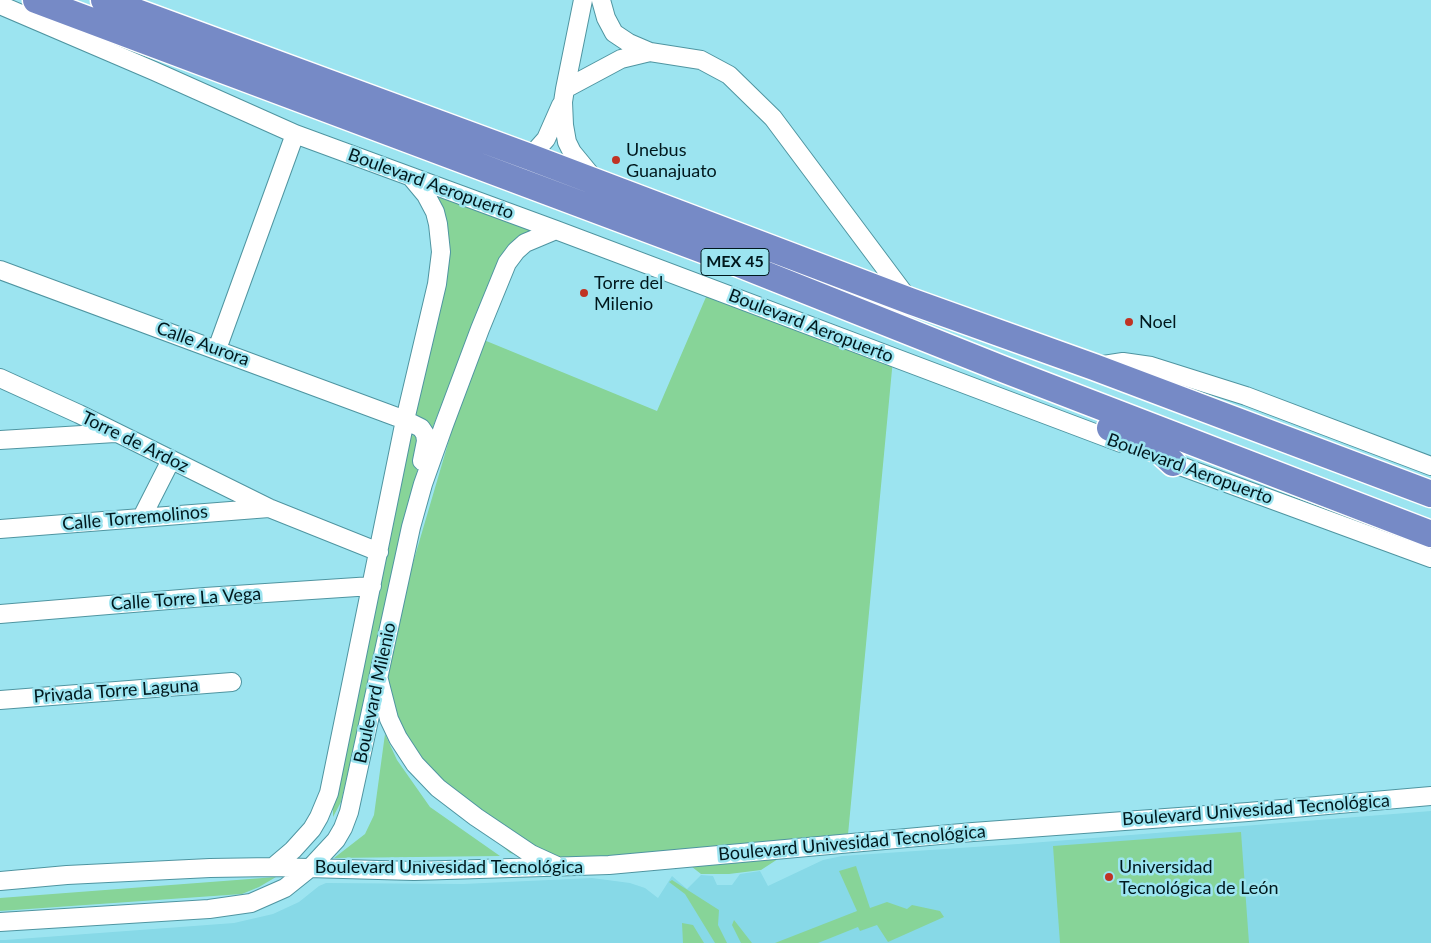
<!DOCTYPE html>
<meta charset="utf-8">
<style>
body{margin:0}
canvas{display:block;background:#9ce4f0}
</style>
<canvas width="1431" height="943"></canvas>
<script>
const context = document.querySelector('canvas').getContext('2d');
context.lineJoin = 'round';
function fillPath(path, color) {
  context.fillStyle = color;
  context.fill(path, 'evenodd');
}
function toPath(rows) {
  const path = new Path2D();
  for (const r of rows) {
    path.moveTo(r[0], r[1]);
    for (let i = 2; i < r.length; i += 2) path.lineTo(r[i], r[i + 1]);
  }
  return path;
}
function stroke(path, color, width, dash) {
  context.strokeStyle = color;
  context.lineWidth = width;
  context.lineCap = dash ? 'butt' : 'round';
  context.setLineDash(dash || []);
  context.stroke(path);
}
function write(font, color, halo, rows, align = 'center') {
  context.font = font + ' Lato,sans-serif';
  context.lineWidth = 5;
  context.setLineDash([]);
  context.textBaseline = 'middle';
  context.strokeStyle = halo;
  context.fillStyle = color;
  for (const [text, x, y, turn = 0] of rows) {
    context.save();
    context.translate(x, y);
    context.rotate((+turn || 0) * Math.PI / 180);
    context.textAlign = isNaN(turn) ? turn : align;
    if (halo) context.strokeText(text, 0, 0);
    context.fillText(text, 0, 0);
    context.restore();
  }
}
fillPath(toPath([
 [1431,811,1431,943,0,943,0,940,5,940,234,923,273,914,299,902,319,886,326,883,463,884,592,878,630,883,645,888,658,898,672,876,687,889,701,875,713,876,717,885,732,885,740,874,760,871,768,886,823,860,842,856,1018,844]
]), '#87d9e7');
fillPath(toPath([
 [436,195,532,230,518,239,502,255,431,431,413,416,445,258],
 [709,290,893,359,847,845,560,867,510,853,428,781,378,682,479,338,657,411],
 [411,435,418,436,423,446,341,802,333,817,333,802],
 [385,734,397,760,430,807,500,856,334,858,365,834,374,815],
 [1241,832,1249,943,1060,943,1053,846],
 [781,857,761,870,729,874,701,874,687,863],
 [856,866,870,908,887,902,907,909,912,905,940,911,944,917,888,942,877,925,860,931,858,927,818,943,775,943,857,911,839,871],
 [276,877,259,887,242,894,0,911,0,898],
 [672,880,719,910,718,925,727,943,715,943,685,894,669,882],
 [734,920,752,943,741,943,732,925],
 [682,923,693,925,704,943,683,943]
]), '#87d498');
const minor = toPath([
 [583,0,565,89,563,102,564,125,567,142,572,152,595,180],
 [601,0,606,18,614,33,629,43,650,52],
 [0,5,154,71,295,134,556,230,1121,443],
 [565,89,621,59,650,52,701,60,729,75,773,118,909,300],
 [530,157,546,139,561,105],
 [0,270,405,420,421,428,425,434,426,441,422,461],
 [217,349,295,134],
 [1097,366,1123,362,1151,366,1246,396,1431,466],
 [0,378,79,414,269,508,379,552],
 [0,440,115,433],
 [1164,460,1431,558],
 [142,517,171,460],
 [0,529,269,508],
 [0,614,205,597,372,586],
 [379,680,389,719,398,738,415,764,438,788,476,817,531,854,555,865],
 [0,700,232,682],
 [273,867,293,850,312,829,319,817,329,793,405,420,437,284,441,252,438,224,435,212,426,195,411,177],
 [0,881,67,875,210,868,273,867,414,871,609,865,973,832,1248,812,1431,796],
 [0,922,209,909,251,903,285,888,310,868,336,840,343,828,349,812,411,527,423,484,444,425,480,329,507,263,516,251,525,243,556,230]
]);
const highway = toPath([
 [36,0,719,256,1005,370,1431,534],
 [104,0,530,157,910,301,1094,367,1431,494],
 [1110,428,1160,451,1173,463]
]);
stroke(minor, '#4f95a1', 20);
stroke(highway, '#fff', 29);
stroke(minor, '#fff', 18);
stroke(highway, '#768ac6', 26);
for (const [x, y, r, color] of [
 [616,160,5,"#c03324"],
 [584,293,5,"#c03324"],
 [1129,322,5,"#c03324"],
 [1109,877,5,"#c03324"]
]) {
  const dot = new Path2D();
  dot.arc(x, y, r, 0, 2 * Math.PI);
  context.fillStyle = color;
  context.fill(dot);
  stroke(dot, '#9ce4f0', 2);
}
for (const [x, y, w] of [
 [735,262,68]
]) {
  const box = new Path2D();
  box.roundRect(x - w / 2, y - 13.5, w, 27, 4);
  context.fillStyle = '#9ce4f0';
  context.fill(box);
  stroke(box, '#00181d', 1);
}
write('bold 16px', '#00181d', null, [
 ["MEX 45",735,262]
]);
write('18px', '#00181d', '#9ce4f0', [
 ["Unebus",626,150],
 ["Guanajuato",626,171],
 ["Torre del",594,283],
 ["Milenio",594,304],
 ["Noel",1139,322],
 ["Universidad",1119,867],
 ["Tecnológica de León",1119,888]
], 'left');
write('18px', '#00181d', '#9ce4f0', [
 ["Boulevard Aeropuerto",431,184,20],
 ["Boulevard Aeropuerto",811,326,21],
 ["Calle Aurora",203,344,20],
 ["Torre de Ardoz",135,442,26],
 ["Boulevard Aeropuerto",1190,469,20],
 ["Calle Torremolinos",135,518,-5],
 ["Calle Torre La Vega",186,599,-4],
 ["Privada Torre Laguna",116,691,-4],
 ["Boulevard Milenio",375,693,-78],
 ["Boulevard Univesidad Tecnológica",1256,810,-4],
 ["Boulevard Univesidad Tecnológica",852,843,-5],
 ["Boulevard Univesidad Tecnológica",449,867]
]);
</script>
